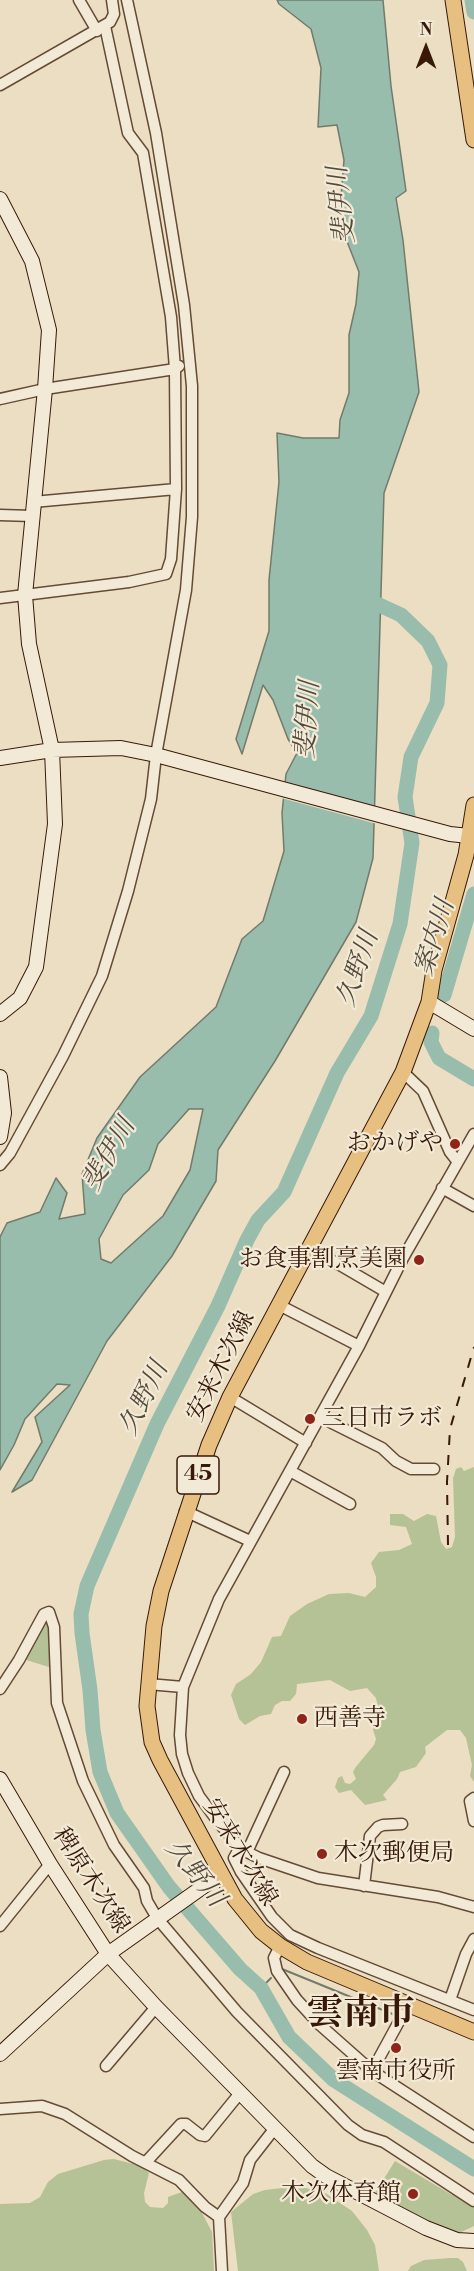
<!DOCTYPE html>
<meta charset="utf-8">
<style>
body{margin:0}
#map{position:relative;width:474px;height:2271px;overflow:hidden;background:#ebdec2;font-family:"Libre Bodoni",serif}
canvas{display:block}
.north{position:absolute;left:396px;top:18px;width:60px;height:60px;-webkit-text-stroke:4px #f2ead7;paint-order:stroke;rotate:0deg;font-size:16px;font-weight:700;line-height:24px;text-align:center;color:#381908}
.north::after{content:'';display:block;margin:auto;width:21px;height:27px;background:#381908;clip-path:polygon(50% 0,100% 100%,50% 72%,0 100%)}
</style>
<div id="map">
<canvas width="474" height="2271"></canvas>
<div class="north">N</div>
</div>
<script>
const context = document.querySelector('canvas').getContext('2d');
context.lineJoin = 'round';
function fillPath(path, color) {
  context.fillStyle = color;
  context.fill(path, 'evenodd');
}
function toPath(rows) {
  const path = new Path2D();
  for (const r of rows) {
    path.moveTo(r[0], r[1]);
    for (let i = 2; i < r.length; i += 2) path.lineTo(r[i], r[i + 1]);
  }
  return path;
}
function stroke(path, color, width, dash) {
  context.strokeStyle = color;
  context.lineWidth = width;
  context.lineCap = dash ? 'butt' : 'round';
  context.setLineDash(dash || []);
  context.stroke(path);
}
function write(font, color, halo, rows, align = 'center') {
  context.font = font + ' "Libre Bodoni","Noto Serif JP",serif';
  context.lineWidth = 4.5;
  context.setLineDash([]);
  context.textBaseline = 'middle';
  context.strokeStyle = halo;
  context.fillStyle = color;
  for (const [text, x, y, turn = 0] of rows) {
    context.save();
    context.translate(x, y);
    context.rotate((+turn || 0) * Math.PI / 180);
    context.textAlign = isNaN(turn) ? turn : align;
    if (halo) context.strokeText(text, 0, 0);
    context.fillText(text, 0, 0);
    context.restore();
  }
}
fillPath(toPath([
 [461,1467,464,1471,474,1467,474,1782,470,1776,472,1765,466,1738,460,1730,447,1730,425,1747,426,1753,416,1767,400,1772,397,1779,383,1795,387,1800,365,1805,351,1790,339,1793,335,1787,338,1778,342,1776,345,1783,350,1784,356,1779,353,1772,355,1768,374,1745,376,1739,373,1730,376,1720,374,1712,378,1707,376,1698,367,1688,350,1691,330,1680,297,1684,296,1694,290,1701,282,1701,275,1705,271,1714,260,1716,245,1725,239,1719,231,1695,236,1684,251,1674,261,1662,272,1637,281,1636,290,1616,307,1604,329,1594,349,1593,365,1597,376,1587,376,1577,371,1563,379,1552,399,1550,412,1544,406,1527,390,1525,390,1514,403,1514,414,1521,427,1514,436,1516,441,1542,446,1549,452,1547,455,1537,453,1478,456,1469],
 [46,1621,48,1625,52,1668,23,1659],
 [114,2159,141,2166,149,2173,144,2193,145,2202,150,2207,163,2208,168,2203,168,2197,182,2192,202,2213,212,2232,214,2271,0,2271,0,2204,30,2203,40,2197,48,2182,58,2174,104,2160],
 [395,2161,452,2195,454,2192,474,2206,474,2226,457,2234,432,2227,375,2193],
 [298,2186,325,2193,352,2211,367,2230,375,2245,379,2271,238,2271,231,2212,253,2194,265,2190],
 [450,2258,458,2258,463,2262,467,2271,408,2271,411,2266,424,2260]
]), '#b5c295');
const water = toPath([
 [277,0,383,0,391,86,406,191,396,198,403,240,419,392,384,493,373,858,356,922,275,1061,218,1150,216,1181,172,1256,107,1341,32,1480,12,1492,42,1442,35,1417,70,1385,57,1384,25,1419,14,1445,0,1470,0,1237,7,1223,40,1212,56,1178,67,1193,59,1219,85,1214,82,1174,97,1138,140,1077,216,1007,242,939,263,921,284,851,282,813,286,774,297,753,288,739,273,700,263,685,242,754,236,739,269,631,269,580,279,482,277,433,303,438,339,438,340,420,349,393,349,335,356,304,359,272,339,221,344,160,337,125,318,127,321,68,311,29,279,4,277,0],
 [189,1109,203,1109,190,1170,163,1216,111,1263,101,1259,99,1239,123,1195,149,1170,158,1144,189,1109]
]);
fillPath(water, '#99bdad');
stroke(water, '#727b6b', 1.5);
fillPath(toPath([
 [282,783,377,809,377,824,281,798]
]), '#ebdec2');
stroke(toPath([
 [282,1969,395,2015],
 [261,1988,271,1978]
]), '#727b6b', 2);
stroke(toPath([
 [472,0,474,12],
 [362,597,401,615,428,641,440,665,437,703,411,757,405,797,412,843,400,924,371,1016,337,1073,284,1192,258,1220,247,1240,218,1306,157,1424,87,1586,81,1614,82,1633,90,1690,93,1730,100,1772,117,1813,169,1887,240,1969,261,1988,289,2037,334,2080,474,2169],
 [444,995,474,894],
 [432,1033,431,1042,439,1058,474,1079]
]), '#99bdad', 15);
const street = toPath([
 [79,0,97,31],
 [0,85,110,22,114,14,112,0],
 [0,399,45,389,175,369,179,366],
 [33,502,176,489],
 [0,515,32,516],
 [0,598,129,582,166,574,171,559,176,489,175,369,171,317,143,153,128,133,105,26],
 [403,1072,423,1091,450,1152,457,1161],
 [474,1134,403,1258,359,1346,219,1599,183,1687,180,1735,182,1754,188,1773,199,1796,219,1823,240,1847,247,1852,259,1858,318,1878,438,1897,474,1907],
 [0,1165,10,1153,63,1056,102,976,128,891,151,799,156,755,186,590,192,517,192,386,184,305,156,133,127,0],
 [442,1188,474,1206],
 [309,1247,386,1292],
 [279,1305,359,1346],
 [230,1397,306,1443],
 [320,1417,382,1448,396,1461,411,1469,434,1469],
 [290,1471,350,1504],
 [185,1511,250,1541],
 [148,1684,183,1687],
 [0,1689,19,1660,44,1614,49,1612,54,1627,57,1703,83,1781,114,1845,144,1888,147,1901,157,1918,237,2012,348,2125,362,2135,384,2142,474,2201],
 [474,1798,470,1801,474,1821],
 [240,1847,234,1858,241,1872,272,1917,290,1935,318,1948,474,2010],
 [247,1852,284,1772],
 [364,1886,370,1836,378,1827,383,1825,402,1824],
 [0,1926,50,1864],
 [280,1946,274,1958,277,1971,297,2000,320,2025,372,2071,474,2137],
 [450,2000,466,1954,474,1939],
 [106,2066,156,2007],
 [372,2071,408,2005],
 [0,2109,42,2106,65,2114,132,2156,179,2180,205,2207,219,2217],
 [146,2162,181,2124,186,2124,200,2135,205,2136,240,2093],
 [222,2271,219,2217,243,2183,250,2160,275,2128]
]);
const secondary = toPath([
 [0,199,32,261,49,330,45,389,25,595,29,644,52,750,55,824,36,967,20,998,0,1014],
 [0,758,52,750,121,748,156,755,450,834,469,836],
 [429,1002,474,1029],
 [0,1077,4,1113,0,1137],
 [0,1779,50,1864,108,1954,156,2007,312,2166,326,2176,426,2228,457,2240,474,2241],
 [0,2054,108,1954,221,1874]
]);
const primary = toPath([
 [453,0,474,140],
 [474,805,466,855,434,970,429,1002,403,1072,230,1397,209,1445,161,1591,154,1626,147,1706,152,1742,160,1760,235,1899,261,1931,280,1946,307,1962,474,2032]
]);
stroke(street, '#654a36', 13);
stroke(secondary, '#381908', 16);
stroke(primary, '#381908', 17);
stroke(street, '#f2ead7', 10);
stroke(secondary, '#f2ead7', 14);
stroke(primary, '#e6bf81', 15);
stroke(toPath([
 [448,1545,447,1482,450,1429,474,1347]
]), '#381908', 2, [10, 10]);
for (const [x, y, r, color] of [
 [455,1144,6,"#8f2418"],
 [419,1260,6,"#8f2418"],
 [310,1419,6,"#8f2418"],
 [302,1719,6,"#8f2418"],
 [322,1854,6,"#8f2418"],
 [396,2048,6,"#8f2418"],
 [413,2194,6,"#8f2418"]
]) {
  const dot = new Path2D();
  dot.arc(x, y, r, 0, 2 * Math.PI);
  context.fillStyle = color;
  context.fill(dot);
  stroke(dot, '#f2ead7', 2);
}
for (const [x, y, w] of [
 [198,1475,42]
]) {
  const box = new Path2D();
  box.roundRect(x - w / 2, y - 19, w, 38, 4.5);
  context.fillStyle = '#f2ead7';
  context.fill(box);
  stroke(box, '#381908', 1.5);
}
write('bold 22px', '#381908', null, [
 ["45",198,1475]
]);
write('24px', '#381908', '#f2ead7', [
 ["おかげや",443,1144],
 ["お食事割烹美園",407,1260],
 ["三日市ラボ",322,1419,"left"],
 ["西善寺",314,1719,"left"],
 ["木次郵便局",334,1854,"left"],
 ["雲南市役所",396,2072,"center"],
 ["木次体育館",401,2194]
], 'right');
write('24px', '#381908', '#f2ead7', [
 ["安来木次線",222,1367,-63],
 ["安来木次線",239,1853,59],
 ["稗原木次線",90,1881,57]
]);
write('italic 26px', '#554a3a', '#f2ead7', [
 ["斐伊川",343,205,-96],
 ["斐伊川",309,720,-86],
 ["案内川",436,938,-73],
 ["久野川",359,969,-71],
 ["斐伊川",110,1155,-60],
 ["久野川",145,1399,-64],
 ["久野川",194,1874,51]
]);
write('bold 36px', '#381908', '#f2ead7', [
 ["雲南市",361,2015]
]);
</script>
